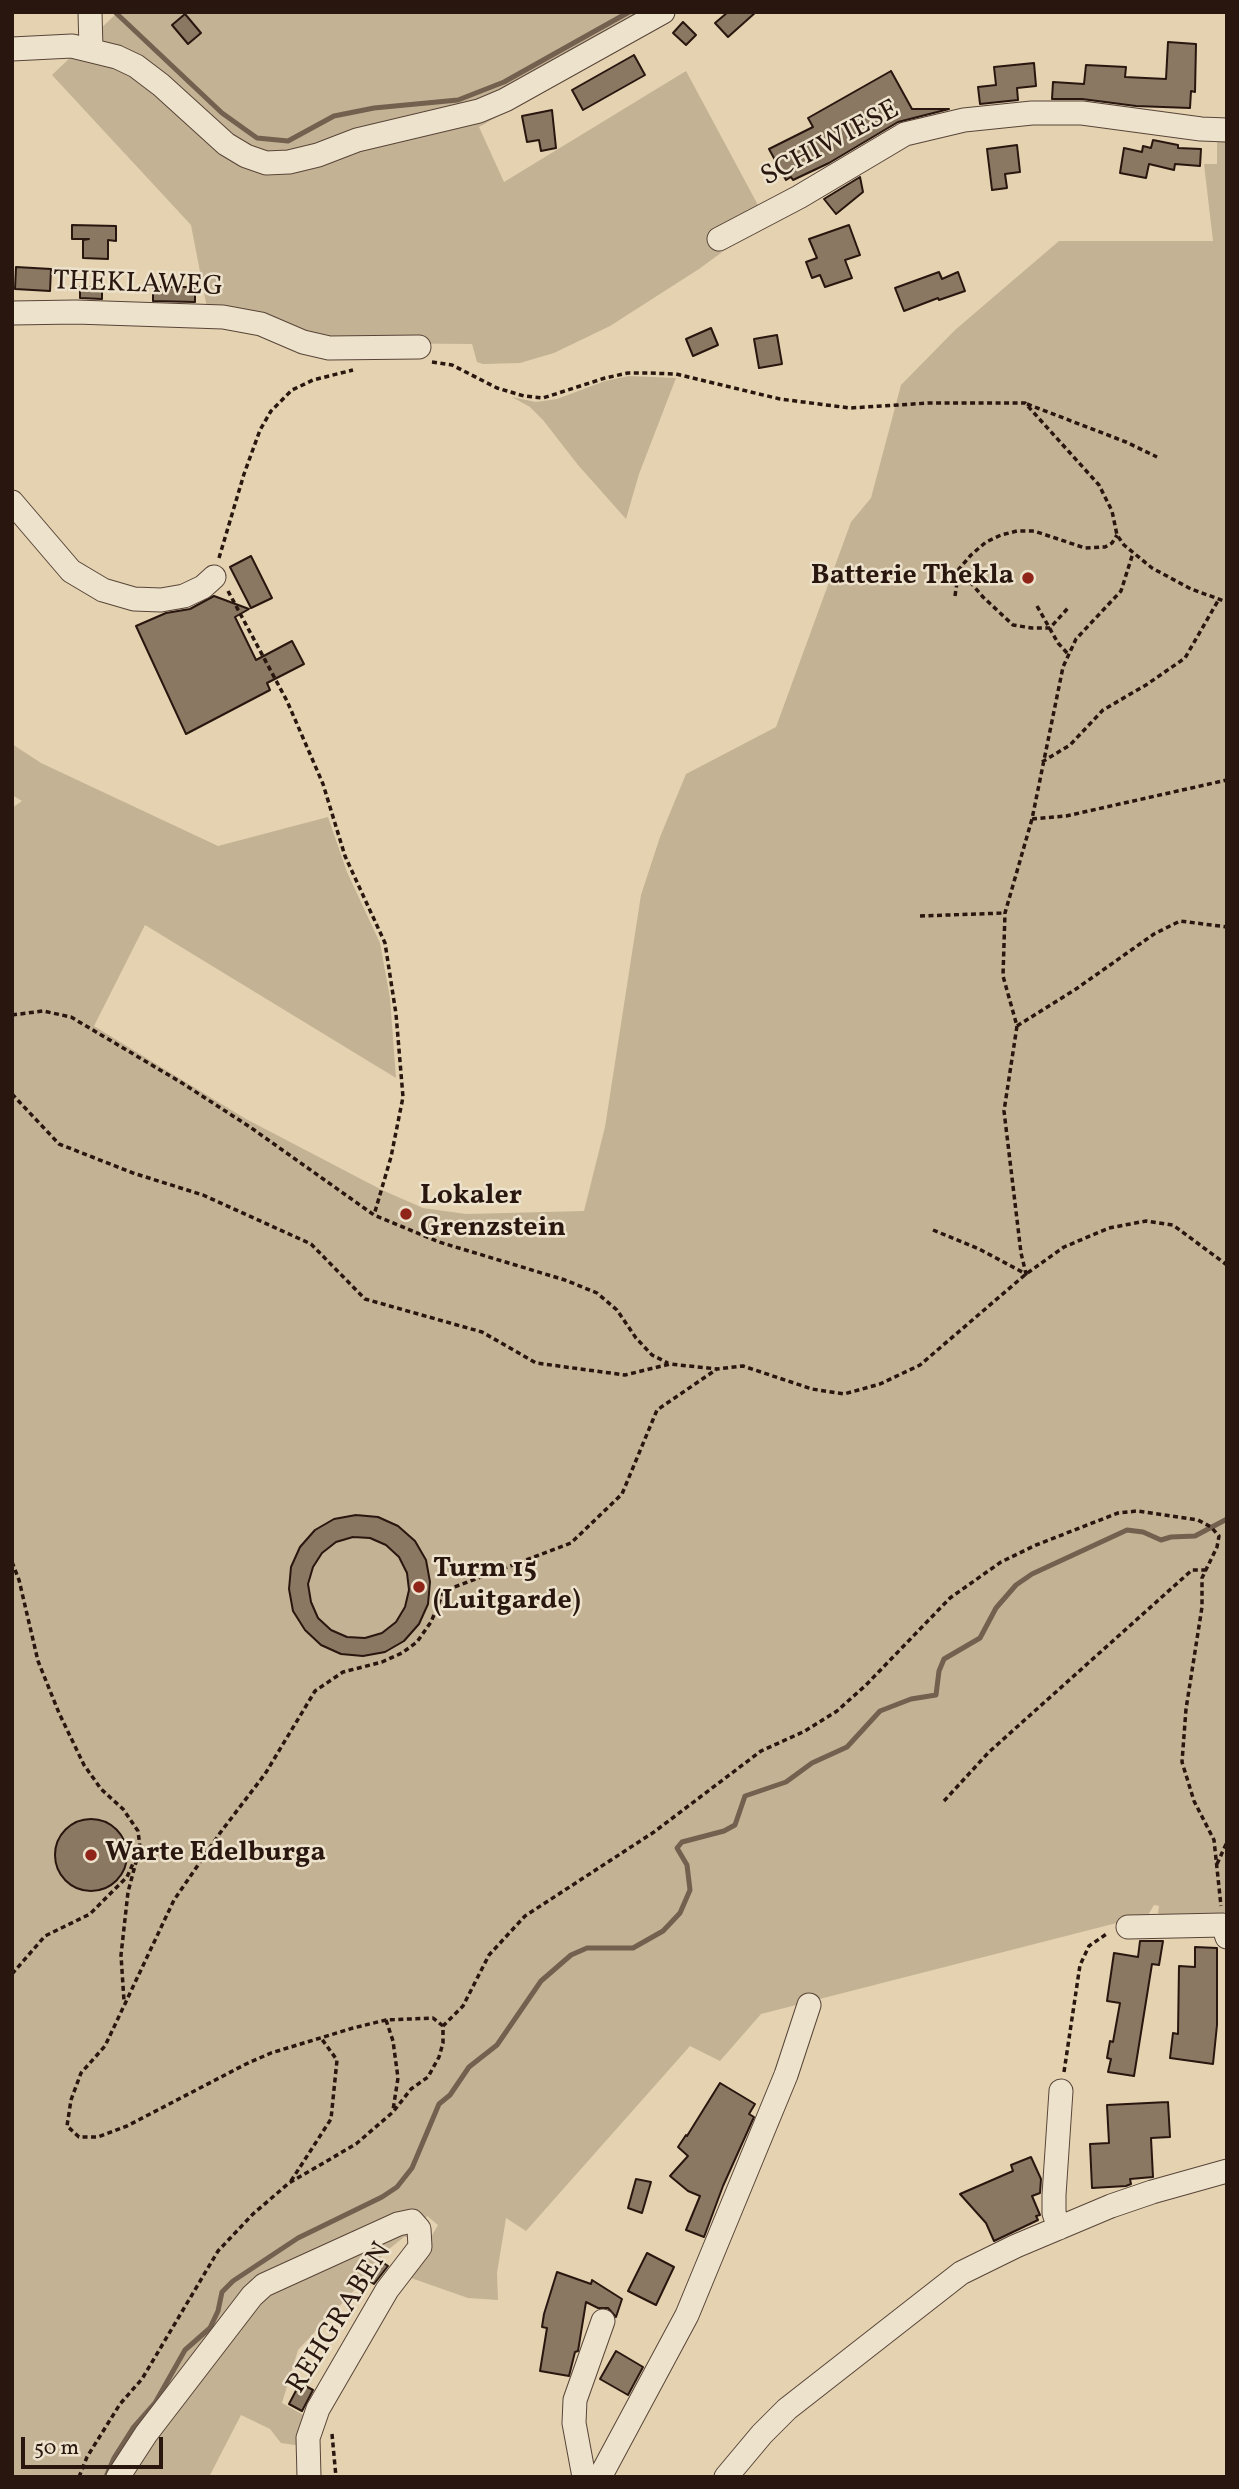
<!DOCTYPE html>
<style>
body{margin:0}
#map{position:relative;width:1239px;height:2489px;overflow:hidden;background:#e4d2b1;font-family:Vollkorn,serif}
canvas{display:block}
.frame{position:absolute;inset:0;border:14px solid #29160f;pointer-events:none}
.scale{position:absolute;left:21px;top:2437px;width:142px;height:32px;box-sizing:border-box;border:4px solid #29160f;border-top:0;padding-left:9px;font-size:21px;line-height:24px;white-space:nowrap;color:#29160f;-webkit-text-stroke:5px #ede2cc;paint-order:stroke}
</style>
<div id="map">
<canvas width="1239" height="2489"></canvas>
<div class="frame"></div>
<div class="scale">50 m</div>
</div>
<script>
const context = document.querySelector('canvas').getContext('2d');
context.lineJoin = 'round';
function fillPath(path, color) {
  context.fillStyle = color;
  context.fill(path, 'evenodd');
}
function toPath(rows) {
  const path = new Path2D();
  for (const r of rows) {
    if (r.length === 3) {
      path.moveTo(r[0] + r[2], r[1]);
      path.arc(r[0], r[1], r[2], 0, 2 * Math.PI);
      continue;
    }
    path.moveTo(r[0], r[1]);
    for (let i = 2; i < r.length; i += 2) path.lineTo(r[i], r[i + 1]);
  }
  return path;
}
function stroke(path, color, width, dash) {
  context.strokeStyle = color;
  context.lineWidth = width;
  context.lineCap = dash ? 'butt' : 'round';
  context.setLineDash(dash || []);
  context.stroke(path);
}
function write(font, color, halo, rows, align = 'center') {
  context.font = font + ' Vollkorn,serif';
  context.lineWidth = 5;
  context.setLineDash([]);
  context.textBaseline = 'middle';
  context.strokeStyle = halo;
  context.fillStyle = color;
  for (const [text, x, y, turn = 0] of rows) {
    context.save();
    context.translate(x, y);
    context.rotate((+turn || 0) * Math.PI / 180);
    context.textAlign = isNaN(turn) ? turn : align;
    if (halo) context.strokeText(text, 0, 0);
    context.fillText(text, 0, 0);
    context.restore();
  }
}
fillPath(toPath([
 [118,12,656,12,654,27,479,127,504,182,686,71,766,220,699,269,610,326,554,353,520,363,483,364,477,362,472,344,351,343,207,308,191,225,52,75],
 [1217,139,1227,140,1227,1911,1223,1913,1223,1921,1162,1918,1158,1913,1159,1906,1154,1905,1148,1915,761,2014,720,2061,690,2046,526,2231,506,2218,497,2273,498,2300,468,2298,411,2278,394,2300,438,2225,427,2216,413,2237,404,2237,384,2253,361,2283,298,2350,282,2403,305,2416,303,2443,295,2445,281,2443,270,2429,241,2415,209,2477,12,2477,12,808,22,801,12,795,12,744,41,763,218,846,328,817,347,872,380,943,390,998,396,1078,145,925,94,1026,246,1119,382,1190,423,1208,466,1214,584,1211,605,1127,641,895,660,837,686,774,776,727,851,522,871,498,901,385,955,330,1059,241,1213,241,1204,164,1217,164],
 [629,376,676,378,639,474,626,519,578,465,543,420,530,407,512,397,536,402,557,399,605,381]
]), '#c4b295');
stroke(toPath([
 [115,12,222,113,257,138,288,141,334,116,374,108,458,100,504,82,629,12],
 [106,2477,114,2458,133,2428,155,2403,185,2350,210,2328,218,2311,222,2292,233,2281,298,2238,382,2197,397,2187,412,2168,439,2104,450,2095,469,2067,497,2045,541,1981,571,1955,587,1948,633,1948,663,1931,680,1913,690,1890,687,1865,677,1848,682,1842,724,1831,735,1825,745,1796,786,1782,812,1763,847,1747,880,1711,911,1699,936,1695,939,1671,944,1659,980,1638,996,1608,1016,1585,1032,1574,1127,1530,1143,1532,1161,1540,1171,1537,1195,1536,1227,1519]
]), '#73604f', 5);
const building = toPath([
 [728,12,756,12,728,37,715,23,728,12],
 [185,14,201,33,188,44,172,25,185,14],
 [683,22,696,35,686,45,673,33,683,22],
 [1168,42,1196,44,1195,92,1191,91,1190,108,1136,106,1082,99,1052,99,1053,82,1084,84,1086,65,1126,67,1125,77,1166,79,1168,42],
 [634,55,645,75,583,110,572,90,634,55],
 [1034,63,1036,86,1017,88,1018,100,980,104,978,87,996,85,994,67,1034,63],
 [891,71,912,109,949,109,898,122,829,163,793,180,791,177,786,180,769,149,813,127,808,118,891,71],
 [552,110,556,148,541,151,539,140,527,142,522,116,552,110],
 [1153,140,1178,145,1178,148,1201,149,1200,166,1175,164,1174,170,1149,164,1146,178,1120,173,1124,148,1142,152,1143,146,1151,148,1153,140],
 [1017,145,1020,172,1005,174,1007,188,992,190,987,149,1017,145],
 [860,177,863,192,836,214,824,199,860,177],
 [72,225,116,226,116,241,108,240,108,259,83,258,83,240,89,239,72,239,72,225],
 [849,225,860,255,845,260,852,278,825,287,820,275,812,278,806,262,817,258,809,239,849,225],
 [16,267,51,269,50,291,15,289,16,267],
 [939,272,942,279,958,272,965,291,939,300,938,298,904,311,895,288,939,272],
 [80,287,102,287,102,299,80,298,80,287],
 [153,287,195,287,195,302,153,301,153,287],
 [711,328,718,345,693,356,686,339,711,328],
 [777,335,782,364,759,368,754,339,777,335],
 [251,556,272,598,251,608,230,567,251,556],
 [214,596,249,609,235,617,256,660,292,641,304,664,267,683,270,690,186,734,136,626,166,613,190,609,214,596],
 [356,1515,378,1517,398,1526,415,1541,426,1560,430,1582,428,1604,419,1624,404,1641,385,1652,363,1656,341,1654,321,1645,305,1630,293,1611,289,1589,291,1567,300,1547,315,1530,334,1519,356,1515],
 [353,1537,370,1538,386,1545,399,1557,407,1573,409,1590,405,1607,396,1622,382,1633,365,1638,347,1637,331,1630,318,1618,311,1602,308,1584,313,1567,322,1553,336,1542,353,1537],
 [91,1855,36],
 [1140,1941,1163,1941,1159,1965,1152,1964,1134,2076,1108,2072,1111,2059,1107,2058,1110,2041,1113,2042,1120,2003,1107,2001,1114,1953,1138,1957,1140,1941],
 [1195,1947,1217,1948,1217,2025,1213,2064,1170,2058,1173,2033,1178,2034,1179,1966,1195,1967,1195,1947],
 [720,2083,755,2104,749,2114,754,2117,723,2186,704,2237,686,2230,700,2196,688,2191,670,2176,688,2156,678,2147,686,2135,687,2136,720,2083],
 [1168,2102,1170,2137,1151,2138,1153,2177,1130,2179,1131,2184,1126,2186,1092,2188,1090,2144,1109,2143,1107,2105,1168,2102],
 [1031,2157,1041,2179,1040,2193,1032,2196,1040,2215,1036,2216,1038,2220,994,2241,986,2223,960,2194,1013,2171,1011,2165,1031,2157],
 [636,2179,651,2182,642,2213,628,2208,636,2179],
 [647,2253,674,2267,656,2305,628,2291,647,2253],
 [382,2262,388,2266,374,2284,369,2281,382,2262],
 [557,2272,591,2284,592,2280,622,2299,616,2317,608,2308,598,2308,586,2302,578,2351,575,2352,569,2376,540,2371,547,2328,542,2327,544,2314,557,2272],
 [616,2351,643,2367,628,2395,600,2379,616,2351],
 [300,2383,313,2390,302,2411,289,2404,300,2383]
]);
fillPath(building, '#8a7863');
stroke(building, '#29160f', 2);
const minor = toPath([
 [90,12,91,49],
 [12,49,72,46,117,57,136,66,161,85,226,144,246,156,266,163,289,162,318,155,357,140,479,111,505,100,663,12],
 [719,239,799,197,905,134,964,120,1032,113,1082,113,1201,129,1227,130],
 [12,313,76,312,223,317,261,324,303,342,329,348,419,347],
 [12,502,71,571,103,590,134,599,161,600,184,596,203,587,214,577],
 [1128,1927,1223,1925,1227,1937],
 [1059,2228,1054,2213,1054,2195,1061,2091],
 [118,2477,146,2434,252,2296,264,2285,398,2224,412,2221,419,2229,420,2247,387,2290,318,2409,308,2438,309,2477],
 [584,2477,574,2423,575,2400,603,2321],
 [600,2477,687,2315,786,2075,809,2005],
 [726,2477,762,2434,787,2409,961,2273,1016,2246,1111,2206,1152,2192,1227,2171]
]);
stroke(minor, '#584538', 25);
stroke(toPath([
 [432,362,452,365,497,388,524,396,543,398,605,378,628,373,649,373,676,374,780,399,850,408,929,403,1025,403,1099,485,1112,511,1117,535,1124,545,1152,568,1191,589,1227,602],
 [1027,404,1126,442,1157,457],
 [219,558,244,474,260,430,271,411,292,390,313,380,353,370],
 [959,569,983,597,1013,625,1032,628,1050,628,1068,608],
 [228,591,287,701,307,747,323,784,345,856,385,943,396,1014,403,1097,391,1157,374,1215],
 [955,596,959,569,971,555,986,542,1001,535,1017,531,1034,531,1085,548,1105,547,1112,543,1117,535],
 [1037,606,1058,643,1068,654],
 [1042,762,1070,745,1103,710,1146,685,1185,658,1219,599],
 [1032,819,1066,816,1227,780],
 [920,916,1005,913],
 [12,1015,43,1011,71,1017,182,1083,250,1127,374,1215,439,1242,565,1280,597,1293,617,1310,636,1338,652,1355,668,1363],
 [1017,1026,1076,989,1154,934,1180,921,1227,927],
 [12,1094,59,1144,133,1173,203,1195,311,1244,365,1299,482,1332,536,1363,625,1375,670,1364,717,1369,743,1366,812,1389,844,1394,880,1384,920,1365,1026,1274,1064,1247,1109,1228,1146,1221,1173,1225,1227,1265],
 [933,1230,979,1249,1026,1274,1021,1253,1004,1111,1017,1026,1003,976,1005,913,1032,819,1063,667,1076,639,1121,591,1133,553],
 [12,1562,19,1580,38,1661,59,1713,84,1765,101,1789,123,1809,138,1831,140,1847,128,1892,121,1955,124,2001],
 [944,1801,989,1752,1192,1570,1206,1570],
 [1217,1864,1227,1842],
 [12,1974,45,1936,90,1914,127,1877,135,1859],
 [386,2020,393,2041,398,2078,393,2110],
 [443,2026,433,2018,386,2020,353,2028,271,2053,246,2064,127,2126,98,2137,79,2137,67,2126,71,2100,81,2073,105,2046,174,1900,220,1833,265,1774,315,1691,343,1672,382,1662,402,1653,417,1642,431,1622,444,1591,571,1543,622,1494,657,1410,717,1369],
 [1064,2072,1080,1965,1089,1946,1108,1933],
 [291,2181,331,2119,337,2060,321,2038],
 [332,2434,336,2477],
 [79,2477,87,2457,120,2404,142,2379,218,2251,253,2214,289,2183,356,2144,393,2112,411,2089,428,2077,439,2057,443,2043,443,2026,463,2006,489,1955,525,1916,654,1832,761,1751,805,1731,837,1711,866,1685,950,1598,1001,1562,1036,1545,1118,1513,1137,1511,1198,1520,1211,1527,1219,1536,1217,1547,1202,1578,1202,1607,1186,1709,1182,1762,1194,1801,1214,1840,1221,1906]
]), '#29160f', 3.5, [5, 3.5]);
stroke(minor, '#ede2cc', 23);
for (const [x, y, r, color] of [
 [1028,578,7,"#8f2418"],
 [406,1214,7,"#8f2418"],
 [419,1587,7,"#8f2418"],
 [91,1855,7,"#8f2418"]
]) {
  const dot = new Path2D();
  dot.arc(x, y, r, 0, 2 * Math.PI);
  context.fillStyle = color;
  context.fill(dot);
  stroke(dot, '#ede2cc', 2.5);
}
write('28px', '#29160f', '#ede2cc', [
 ["SCHIWIESE",831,145,-28],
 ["THEKLAWEG",138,286,2],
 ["REHGRABEN",341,2319,-58]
]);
write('bold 28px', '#29160f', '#ede2cc', [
 ["Batterie Thekla",1014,578,"right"],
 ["Lokaler",420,1198],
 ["Grenzstein",420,1230],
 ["Turm 15",433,1571],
 ["(Luitgarde)",433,1603],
 ["Warte Edelburga",105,1855]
], 'left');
</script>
